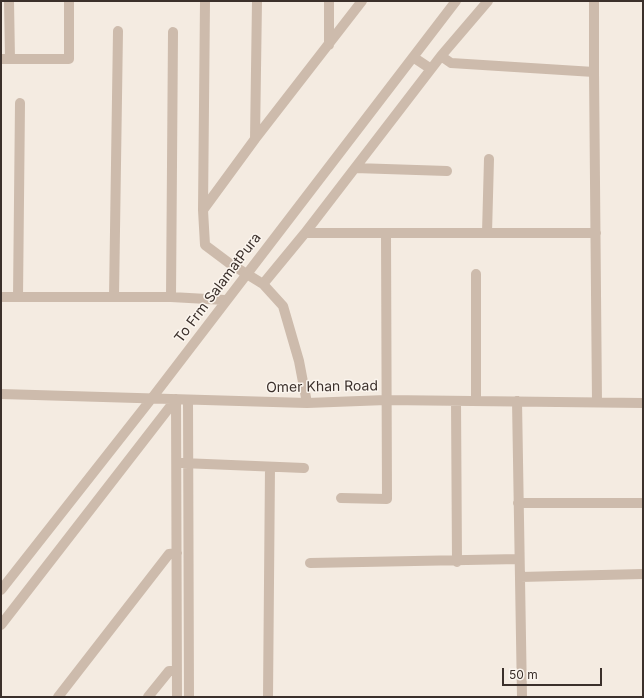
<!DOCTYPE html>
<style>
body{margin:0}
#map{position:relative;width:644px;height:698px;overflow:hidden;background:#f4ebe1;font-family:Inter,sans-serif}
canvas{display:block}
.frame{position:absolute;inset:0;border:2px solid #3b302b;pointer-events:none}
.scale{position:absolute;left:502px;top:668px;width:100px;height:18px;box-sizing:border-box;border:2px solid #3b302b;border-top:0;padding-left:5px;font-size:12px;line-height:14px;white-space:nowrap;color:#3b302b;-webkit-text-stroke:3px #fbf5ee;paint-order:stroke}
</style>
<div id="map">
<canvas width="644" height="698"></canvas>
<div class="frame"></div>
<div class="scale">50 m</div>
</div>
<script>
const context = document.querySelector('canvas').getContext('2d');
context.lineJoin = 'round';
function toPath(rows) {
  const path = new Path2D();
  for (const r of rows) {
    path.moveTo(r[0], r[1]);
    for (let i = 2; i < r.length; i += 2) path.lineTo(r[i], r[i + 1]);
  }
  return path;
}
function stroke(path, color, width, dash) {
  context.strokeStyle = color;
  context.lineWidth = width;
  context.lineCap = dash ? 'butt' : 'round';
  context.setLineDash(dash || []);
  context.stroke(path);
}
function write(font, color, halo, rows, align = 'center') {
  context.font = font + ' Inter,sans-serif';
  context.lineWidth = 3;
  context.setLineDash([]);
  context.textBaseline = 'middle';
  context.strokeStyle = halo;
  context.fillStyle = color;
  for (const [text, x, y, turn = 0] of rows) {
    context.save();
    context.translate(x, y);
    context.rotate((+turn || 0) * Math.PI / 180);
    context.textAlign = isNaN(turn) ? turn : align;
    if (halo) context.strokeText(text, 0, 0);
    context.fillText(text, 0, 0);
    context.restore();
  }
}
stroke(toPath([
 [9,1,10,59],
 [205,1,203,210,205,245,229,263,263,284,283,306,299,361,307,403],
 [329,45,329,1],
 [441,56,451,63,594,72,597,402],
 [413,57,431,69],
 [1,59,69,59,69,1],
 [594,72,594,1],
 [255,139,257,1],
 [355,168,447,171],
 [203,210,255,139,362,1],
 [305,233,441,56,488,1],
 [487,233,489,159],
 [263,284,305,233,596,233],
 [1,297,171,297,225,300],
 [18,297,20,103],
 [114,297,118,31],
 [171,297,173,32],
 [1,394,307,403,386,400,643,403],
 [176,399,177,697],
 [188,400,189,697],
 [456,401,457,562],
 [476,401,476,274],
 [517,401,522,697],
 [182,463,304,468],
 [341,498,387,499,386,233],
 [518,503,643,503],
 [310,563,519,559],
 [520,577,643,574],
 [1,590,152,398,456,1],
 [1,625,176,399],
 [58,697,169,554,177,553],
 [148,697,169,671,176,671],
 [268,697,270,467]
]), '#cdbbac', 10);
write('14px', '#3b302b', '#fbf5ee', [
 ["To Frm SalamatPura",218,288,-53],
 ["Omer Khan Road",322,387,-1]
]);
</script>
